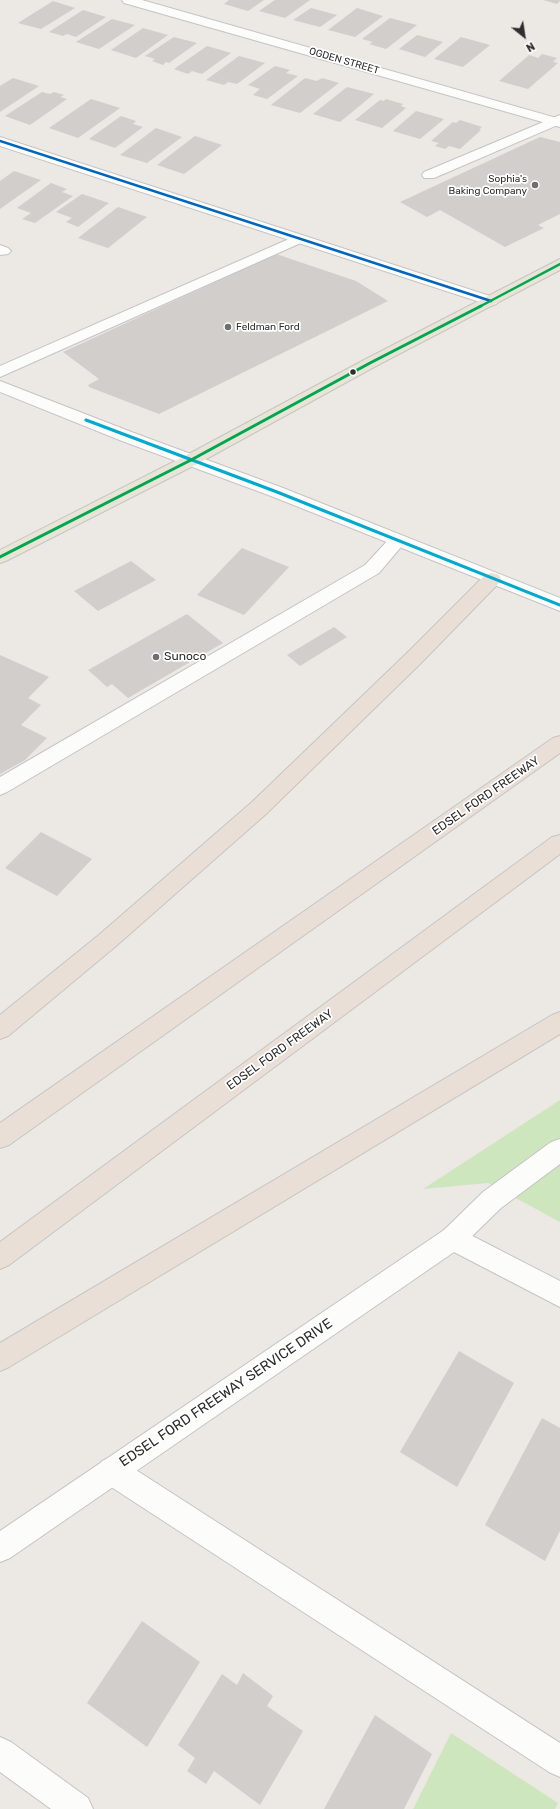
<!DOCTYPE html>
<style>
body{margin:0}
#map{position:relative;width:560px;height:1809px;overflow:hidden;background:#ece8e4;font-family:Rubik,sans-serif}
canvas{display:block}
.north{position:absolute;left:504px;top:16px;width:40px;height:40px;-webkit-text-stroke:3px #fff;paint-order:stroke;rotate:150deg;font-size:11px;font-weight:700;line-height:16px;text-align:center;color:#2e2e2e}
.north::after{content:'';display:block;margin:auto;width:14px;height:18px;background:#2e2e2e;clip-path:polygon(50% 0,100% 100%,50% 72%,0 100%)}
</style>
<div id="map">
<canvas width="560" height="1809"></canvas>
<div class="north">N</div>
</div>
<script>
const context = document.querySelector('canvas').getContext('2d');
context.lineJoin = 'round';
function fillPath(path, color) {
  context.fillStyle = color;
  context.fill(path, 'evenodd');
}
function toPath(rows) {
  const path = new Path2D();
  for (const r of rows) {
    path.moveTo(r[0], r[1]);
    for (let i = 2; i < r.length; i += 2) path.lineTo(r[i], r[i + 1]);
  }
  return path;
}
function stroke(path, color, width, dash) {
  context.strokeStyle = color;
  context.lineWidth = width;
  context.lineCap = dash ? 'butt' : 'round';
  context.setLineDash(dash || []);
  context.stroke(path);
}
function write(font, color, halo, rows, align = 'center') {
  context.font = font + ' Rubik,sans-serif';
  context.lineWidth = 3.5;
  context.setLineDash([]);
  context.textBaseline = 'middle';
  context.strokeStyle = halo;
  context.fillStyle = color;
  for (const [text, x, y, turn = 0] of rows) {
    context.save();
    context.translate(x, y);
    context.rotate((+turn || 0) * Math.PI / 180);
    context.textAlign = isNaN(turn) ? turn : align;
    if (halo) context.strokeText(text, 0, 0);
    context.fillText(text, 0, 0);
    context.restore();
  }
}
fillPath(toPath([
 [560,1100,560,1222,488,1183,423,1189],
 [451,1733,558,1803,555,1809,413,1809]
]), '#cee6be');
fillPath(toPath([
 [229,0,264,0,248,11,224,4],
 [275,0,310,0,285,18,259,11],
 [543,0,560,0,560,1,557,4],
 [53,1,75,8,41,29,18,23],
 [311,8,337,15,320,27,293,20],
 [357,8,383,16,355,37,328,30],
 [83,10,106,17,76,37,67,34,63,36,49,32],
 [390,18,417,25,386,49,369,44,373,42,362,39],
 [112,19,135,25,99,49,76,42],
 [143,28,168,35,136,58,111,50],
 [417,35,443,42,425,57,399,49],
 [174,37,197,43,169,63,166,62,163,65,152,61,155,59,145,56],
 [461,37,490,45,463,67,434,59],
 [207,46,231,53,202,74,192,71,188,74,174,69],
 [542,54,557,58,553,62,558,63,528,89,499,81,529,55,538,58],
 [239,56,265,63,237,84,228,82,224,85,206,80],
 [275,66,290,70,286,73,298,76,267,99,253,95,260,89,248,85],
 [13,78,39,86,0,112,0,86],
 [305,78,317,81,322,78,339,83,300,113,271,105],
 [347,87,374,94,340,122,313,114],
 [42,92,50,94,54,92,64,95,60,97,67,99,30,125,5,116],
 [91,99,120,108,78,138,49,128],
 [386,99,403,104,401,106,406,108,382,128,355,120,380,100,384,101],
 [416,111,444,119,420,139,393,131],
 [121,116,136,121,133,124,143,127,115,148,89,139],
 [460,120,482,127,479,130,481,130,460,149,449,146,445,149,435,146,439,143,431,141,453,122,456,123],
 [156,128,182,137,147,163,120,155],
 [195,136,222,145,184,174,157,165],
 [540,137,560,142,560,214,538,225,544,228,505,247,440,210,427,217,400,202],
 [14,171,41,180,0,209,0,181],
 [51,183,67,189,62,192,73,196,35,223,22,219,31,213,17,208],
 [82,194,109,203,78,227,66,222,72,218,56,212],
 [118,207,147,217,108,248,78,238],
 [276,254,356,281,388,301,159,414,89,387,88,385,99,379,63,352],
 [242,548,289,567,244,615,197,595],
 [131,561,156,580,98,611,74,591],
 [187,614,223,643,128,698,112,684,107,687,88,670],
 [334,627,347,637,300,666,287,655],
 [0,655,49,677,28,698,41,705,21,725,47,738,25,760,0,774],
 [41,832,92,859,57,896,5,868],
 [459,1351,514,1383,457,1487,400,1452],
 [542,1418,560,1428,560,1531,545,1561,485,1525],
 [142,1621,200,1662,147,1747,87,1703],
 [243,1673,273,1696,267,1706,303,1731,260,1805,214,1771,206,1784,187,1771,195,1758,178,1745,222,1674,237,1685],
 [375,1715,432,1754,404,1809,324,1809]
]), '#d1cecb');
const lane = toPath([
 [560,115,560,124,434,178,424,178,422,175,424,172,560,115],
 [298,235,303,236,305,239,303,242,0,377,0,366,298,235],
 [0,245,8,248,11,251,8,254,0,255,0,245],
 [397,535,403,537,406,541,379,573,7,792,0,795,0,777,365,565,391,537,397,535],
 [560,1139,560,1164,501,1208,462,1246,453,1250,444,1246,440,1238,444,1230,483,1192,551,1142,560,1139],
 [112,1457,122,1461,560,1743,560,1777,549,1772,102,1481,98,1471,102,1461,112,1457]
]);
const street = toPath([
 [122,0,142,0,560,119,560,127,124,3,122,0],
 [0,137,496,298,499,301,496,304,491,306,486,304,0,146,0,137],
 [453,1226,560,1281,560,1307,454,1252,10,1558,0,1562,0,1531,444,1230,453,1226],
 [0,1737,11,1742,88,1798,93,1809,51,1809,0,1772,0,1737]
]);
const secondary = toPath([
 [0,381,134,433,283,488,560,598,560,611,271,496,122,441,0,392,0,381]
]);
const primary = toPath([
 [560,259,560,270,376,366,197,464,6,561,0,563,0,550,185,456,364,360,560,259]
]);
const highway = toPath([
 [492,573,499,575,501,579,499,583,420,664,266,814,116,946,8,1036,0,1039,0,1015,100,934,252,802,406,654,485,575,492,573],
 [560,736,560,753,9,1145,0,1148,0,1123,553,738,560,736],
 [560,835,560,854,9,1265,0,1269,0,1242,552,837,560,835],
 [560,1012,560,1034,9,1367,0,1371,0,1343,552,1015,560,1012]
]);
stroke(lane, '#c5c4c5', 2);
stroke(street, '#c5c4c5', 2);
stroke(secondary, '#c5c4c5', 2);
stroke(primary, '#c6c5c4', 2);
stroke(highway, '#c6c5c4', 2);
fillPath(lane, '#fcfcfb');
fillPath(street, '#fcfcfb');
fillPath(secondary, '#fcfcfb');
fillPath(primary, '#e8e4d6');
fillPath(highway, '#eadfd6');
stroke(toPath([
 [0,141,491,301]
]), '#0065bd', 2.5);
stroke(toPath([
 [86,420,277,492,560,605]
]), '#00a9ce', 3);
stroke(toPath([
 [479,307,560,264]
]), '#00a651', 2.5);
stroke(toPath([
 [0,557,191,460,370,363,481,306]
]), '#00a651', 3);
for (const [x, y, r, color] of [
 [535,185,4,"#706f6e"],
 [228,327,4,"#706f6e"],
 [353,372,3.5,"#2e2e2e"],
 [156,657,4,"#706f6e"]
]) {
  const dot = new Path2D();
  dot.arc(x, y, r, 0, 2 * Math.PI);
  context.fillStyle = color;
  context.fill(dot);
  stroke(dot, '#fff', 1.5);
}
write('10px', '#2e2e2e', '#fff', [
 ["OGDEN STREET",344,61,16]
]);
write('10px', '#2e2e2e', '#fff', [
 ["Sophia's",527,179],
 ["Baking Company",527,191],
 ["Feldman Ford",236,327,"left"]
], 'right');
write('12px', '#2e2e2e', '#fff', [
 ["Sunoco",164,657]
], 'left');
write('12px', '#2e2e2e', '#fff', [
 ["EDSEL FORD FREEWAY",486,796,-35],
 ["EDSEL FORD FREEWAY",280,1050,-36]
]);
write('14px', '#2e2e2e', '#fff', [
 ["EDSEL FORD FREEWAY SERVICE DRIVE",226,1393,-34]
]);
</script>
